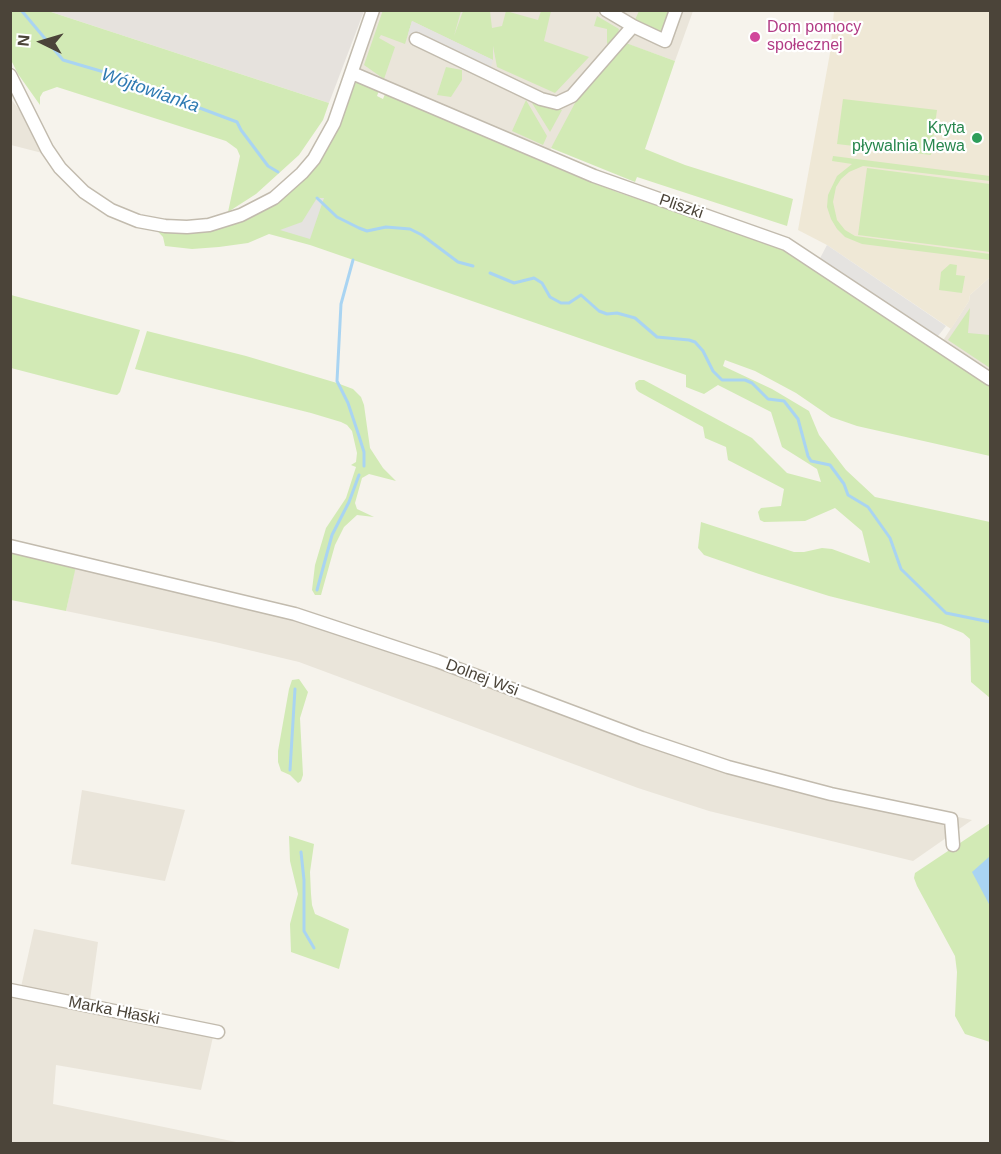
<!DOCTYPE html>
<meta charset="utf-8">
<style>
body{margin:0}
#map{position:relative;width:1001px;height:1154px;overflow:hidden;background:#f6f3ec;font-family:Arial,sans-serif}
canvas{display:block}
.frame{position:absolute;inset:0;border:12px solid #4b4439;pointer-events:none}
.north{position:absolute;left:12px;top:12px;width:60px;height:60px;-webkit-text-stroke:4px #fff;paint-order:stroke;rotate:275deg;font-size:16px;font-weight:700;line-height:24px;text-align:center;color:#4b4439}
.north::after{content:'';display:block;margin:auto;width:21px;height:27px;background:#4b4439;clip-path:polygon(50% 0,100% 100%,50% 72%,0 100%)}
</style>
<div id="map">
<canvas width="1001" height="1154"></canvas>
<div class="frame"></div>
<div class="north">N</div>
</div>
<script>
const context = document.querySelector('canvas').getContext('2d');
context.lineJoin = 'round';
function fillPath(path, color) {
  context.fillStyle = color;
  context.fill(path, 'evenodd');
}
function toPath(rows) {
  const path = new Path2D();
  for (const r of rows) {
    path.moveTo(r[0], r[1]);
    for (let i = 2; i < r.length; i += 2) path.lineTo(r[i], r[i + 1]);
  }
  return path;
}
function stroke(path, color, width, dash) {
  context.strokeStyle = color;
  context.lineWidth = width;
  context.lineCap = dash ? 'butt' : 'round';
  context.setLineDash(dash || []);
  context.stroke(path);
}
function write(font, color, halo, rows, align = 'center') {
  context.font = font + ' Arial,sans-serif';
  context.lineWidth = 4.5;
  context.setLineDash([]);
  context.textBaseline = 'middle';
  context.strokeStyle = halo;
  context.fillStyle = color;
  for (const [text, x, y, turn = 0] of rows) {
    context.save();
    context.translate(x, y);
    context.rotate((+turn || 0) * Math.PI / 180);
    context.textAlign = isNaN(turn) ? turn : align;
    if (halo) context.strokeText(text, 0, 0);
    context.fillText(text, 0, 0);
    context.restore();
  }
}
fillPath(toPath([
 [373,11,693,11,675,61,625,43,551,148,548,156,352,73],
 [10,98,39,134,50,155,11,145],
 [990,277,990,374,942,342,969,301,970,295],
 [77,558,297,609,382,635,669,745,816,786,972,820,913,861,709,811,638,788,299,662,215,642,66,611],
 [82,790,185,810,165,881,71,864],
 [34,929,98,942,90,1000,21,987],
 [10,990,215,1028,201,1090,56,1065,53,1104,241,1143,11,1143]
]), '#eae5da');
fillPath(toPath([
 [48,11,364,11,329,103]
]), '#e6e2dd');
fillPath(toPath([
 [834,11,990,11,990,277,970,295,969,301,951,329,827,245,798,230,830,53]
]), '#efe8d6');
fillPath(toPath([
 [11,10,48,11,329,103,323,120,299,155,256,194,228,212,240,156,237,149,226,141,57,87,43,92,40,97,40,105,18,74,11,60],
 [383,10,461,11,454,36,463,11,490,11,492,28,502,26,506,11,538,20,541,11,551,11,544,41,589,57,555,93,497,67,493,46,493,60,412,21,405,44,381,35,379,38,395,47,384,79,364,65],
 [639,11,674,11,661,39,634,22],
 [597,16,619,29,617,37,607,44,607,29,594,26],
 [626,43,675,61,645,149,685,165,793,199,787,226,637,177,635,182,551,148,575,103],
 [446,67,462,70,462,80,451,97,437,95],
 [352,73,381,85,377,96,383,99,385,94,564,171,617,192,774,245,787,252,990,386,990,456,857,426,831,417,796,393,755,371,725,360,723,366,772,389,809,411,819,435,846,470,875,497,990,522,990,698,971,682,970,639,963,633,941,624,829,596,759,574,704,555,698,548,701,522,794,552,804,552,822,548,832,549,870,563,862,531,835,508,805,521,764,522,760,520,758,512,761,508,781,506,784,489,728,460,726,447,705,438,703,427,639,392,636,389,635,383,639,380,644,380,752,438,787,473,821,482,817,469,782,447,771,412,718,385,704,394,686,387,686,375,310,245,269,234,248,243,219,247,192,249,165,246,163,237,150,223,187,227,258,207,314,159],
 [843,99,937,110,931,155,837,144],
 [526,100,547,136,543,145,512,131],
 [532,103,562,110,550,132],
 [833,156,990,176,990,181,863,166,849,172,841,179,836,187,833,202,837,220,845,230,855,236,990,254,990,260,862,244,845,237,837,229,831,219,827,207,828,195,837,176,852,164,832,161],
 [867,168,990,184,990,252,858,235],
 [950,264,957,265,956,275,965,276,962,293,939,290,941,272],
 [11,295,140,330,120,392,117,395,111,394,11,368],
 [970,308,968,333,990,335,990,368,948,340],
 [147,331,246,356,337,383,353,389,361,397,364,405,370,448,383,468,396,481,369,474,362,478,355,503,357,509,374,517,357,515,344,527,335,545,321,595,315,595,312,590,315,565,326,528,346,498,356,467,351,465,356,462,357,453,352,431,347,425,341,422,311,413,135,369],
 [10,549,76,566,66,611,11,600],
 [299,679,308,692,300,718,303,775,301,781,298,783,290,775,281,771,278,762,278,751,289,689,292,680],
 [990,823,990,1042,965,1034,955,1016,957,972,955,956,917,886,914,878,915,873],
 [289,836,314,844,310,872,311,894,312,905,315,914,349,929,339,969,291,952,290,924,298,894,290,861]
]), '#d2eab5');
fillPath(toPath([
 [412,21,493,60,489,74,408,34],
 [317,198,324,198,310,239,280,230,302,222],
 [827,245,946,326,934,341,817,264]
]), '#e5e3e0');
fillPath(toPath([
 [990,856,990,906,972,872]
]), '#a9d4f2');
stroke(toPath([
 [21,10,63,60,104,72,237,122,241,130,268,166,278,172],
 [317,198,337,217,359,228,367,231,386,227,410,229,422,235,458,262,473,266],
 [353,260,341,304,337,381,348,403,359,436,364,452,364,466],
 [490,273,514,283,534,278,542,283,550,297,561,303,569,303,581,295,599,311,607,314,617,313,635,318,657,337,689,340,695,342,703,351,713,371,722,380,745,380,752,383,768,399,784,401,798,419,808,456,811,461,830,465,844,484,848,495,868,507,890,538,901,569,946,613,990,622],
 [317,590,332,535,349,502,359,475],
 [290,770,295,689],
 [301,852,304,880,304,931,314,948]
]), '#a9d4f2', 3);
const minor = toPath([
 [606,10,633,26,665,41,676,10],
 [416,39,541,99,557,103,572,96,633,26],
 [352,73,594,176,786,244,990,379],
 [10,75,47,149,60,168,84,192,111,210,138,221,165,226,187,227,209,225,241,215,274,198,302,173,314,159,334,123,373,10],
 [10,546,295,614,437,661,642,738,728,767,831,794,951,819,953,845],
 [10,990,218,1032]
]);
stroke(minor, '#c2bbae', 15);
stroke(minor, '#fff', 12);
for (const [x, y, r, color] of [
 [755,37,6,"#d1479c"],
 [977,138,6,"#2e9e5b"]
]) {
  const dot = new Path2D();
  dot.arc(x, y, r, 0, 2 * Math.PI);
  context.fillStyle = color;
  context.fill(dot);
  stroke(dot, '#fff', 2);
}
write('16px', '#b23c85', '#fff', [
 ["Dom pomocy",767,28],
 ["społecznej",767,46]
], 'left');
write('16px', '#27864d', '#fff', [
 ["Kryta",965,129],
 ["pływalnia Mewa",965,147]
], 'right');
write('16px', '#4b4439', '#fff', [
 ["Pliszki",681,207,19],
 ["Dolnej Wsi",482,678,21],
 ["Marka Hłaski",114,1011,11]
]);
write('italic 18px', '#2e7ab2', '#fff', [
 ["Wójtowianka",150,91,19]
]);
</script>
